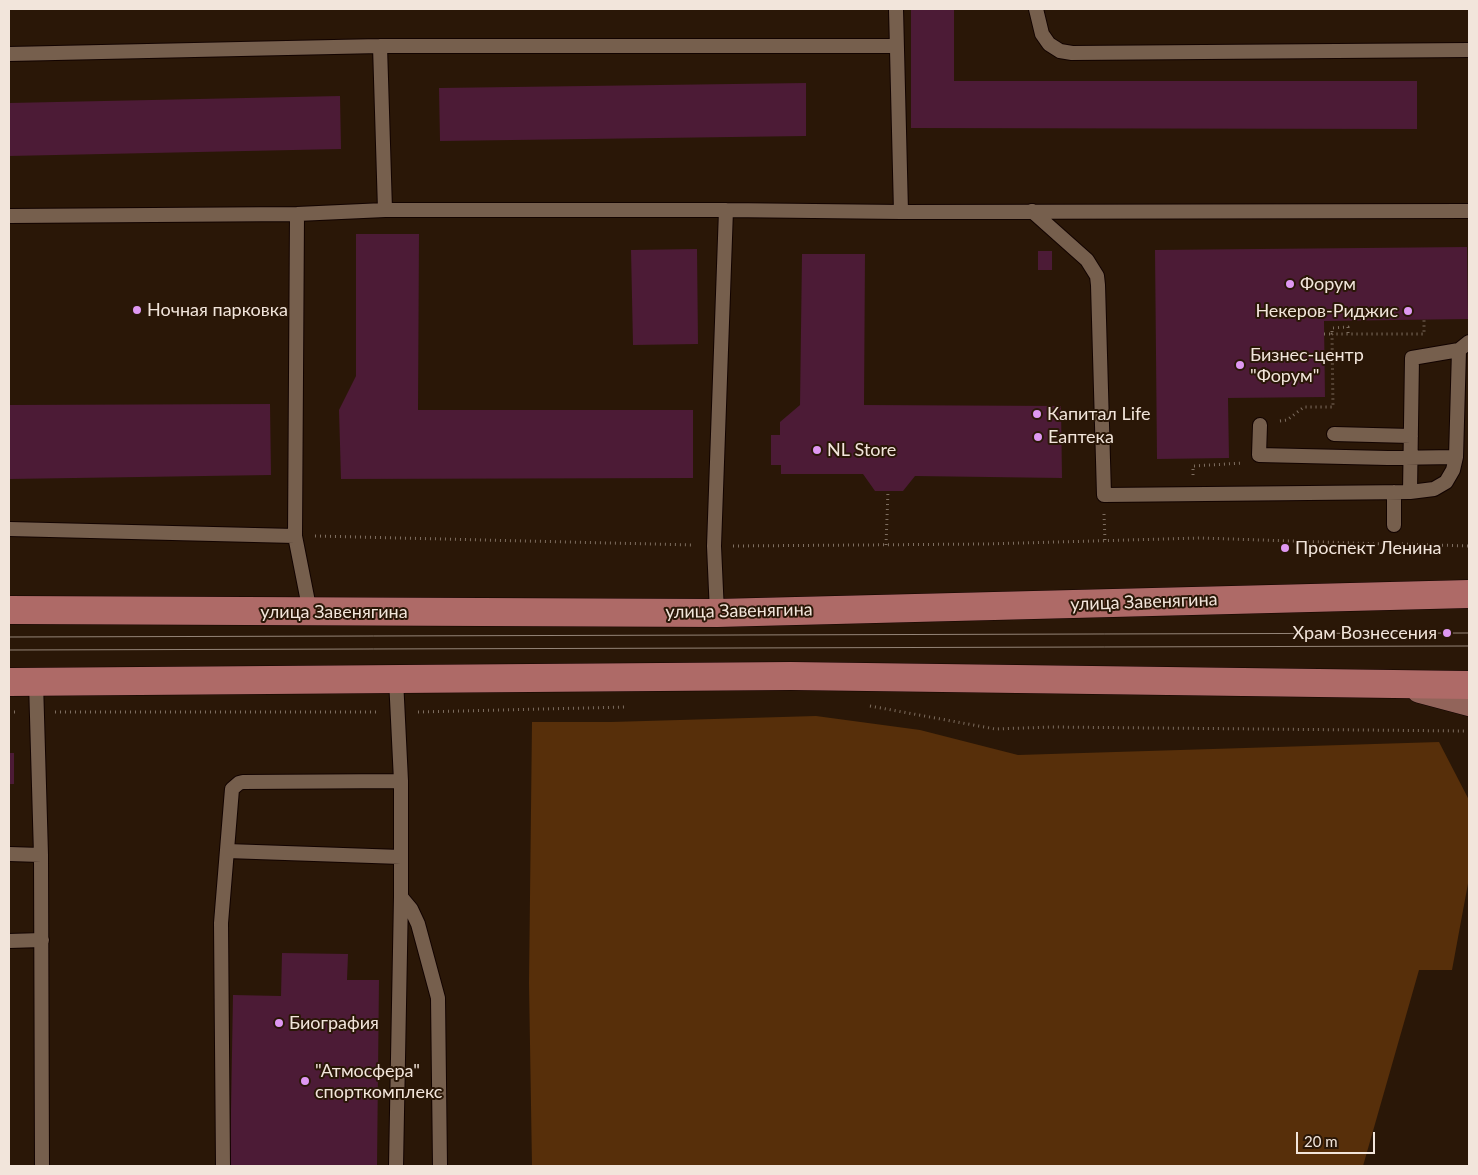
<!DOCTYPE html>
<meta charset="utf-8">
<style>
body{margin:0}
#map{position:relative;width:1478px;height:1175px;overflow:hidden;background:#2a1707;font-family:Lato,sans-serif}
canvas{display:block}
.frame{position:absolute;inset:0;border:10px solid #f2e5db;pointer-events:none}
.scale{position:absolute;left:1296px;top:1132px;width:79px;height:22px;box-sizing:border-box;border:2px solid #f2e5db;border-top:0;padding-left:6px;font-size:15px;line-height:18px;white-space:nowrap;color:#f2e5db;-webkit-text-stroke:4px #2a1707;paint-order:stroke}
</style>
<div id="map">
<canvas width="1478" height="1175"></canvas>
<div class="frame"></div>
<div class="scale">20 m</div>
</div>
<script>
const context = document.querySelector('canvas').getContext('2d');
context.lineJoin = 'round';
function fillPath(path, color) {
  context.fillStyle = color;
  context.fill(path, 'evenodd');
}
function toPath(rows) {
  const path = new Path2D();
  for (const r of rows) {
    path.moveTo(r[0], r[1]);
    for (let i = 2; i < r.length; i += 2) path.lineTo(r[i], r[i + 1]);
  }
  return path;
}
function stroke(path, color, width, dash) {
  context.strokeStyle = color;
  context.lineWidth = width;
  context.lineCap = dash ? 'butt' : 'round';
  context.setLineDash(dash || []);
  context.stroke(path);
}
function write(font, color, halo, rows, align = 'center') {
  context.font = font + ' Lato,sans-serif';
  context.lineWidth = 4;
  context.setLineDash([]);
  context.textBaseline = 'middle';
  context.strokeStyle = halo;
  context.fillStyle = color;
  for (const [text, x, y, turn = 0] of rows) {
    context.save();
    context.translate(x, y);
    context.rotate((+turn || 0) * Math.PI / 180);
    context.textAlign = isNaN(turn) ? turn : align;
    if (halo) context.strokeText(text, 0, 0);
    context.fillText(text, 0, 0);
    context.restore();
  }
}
fillPath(toPath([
 [816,716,920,730,1018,755,1439,742,1469,800,1469,878,1452,970,1419,970,1363,1166,532,1166,529,983,532,722,611,722]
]), '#572f0a');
fillPath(toPath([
 [911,9,954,9,954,81,1417,81,1417,129,911,128],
 [806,83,806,136,440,141,439,88],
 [340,96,341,149,9,156,9,103],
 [356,234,419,234,418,410,693,410,693,478,341,479,339,410,356,376],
 [1467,247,1468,319,1324,321,1325,397,1228,398,1229,458,1157,459,1155,250],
 [697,249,698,344,633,345,631,250],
 [1038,251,1052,251,1052,270,1038,270],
 [802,254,865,254,864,405,1061,406,1062,478,915,476,903,491,875,491,863,474,781,474,781,465,771,465,771,435,780,435,780,422,800,405],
 [270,404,271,475,9,479,9,405],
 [9,753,14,753,14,784,9,784],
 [282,953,348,954,347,980,379,980,377,1166,230,1166,233,995,281,996]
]), '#4c1b36');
const service = toPath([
 [896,9,901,212],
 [1036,9,1042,34,1049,44,1060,51,1072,53,1469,50],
 [380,46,385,210],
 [9,54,380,46,896,46],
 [1032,211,1087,260,1097,276,1098,285,1104,495,1410,492,1434,489,1446,482,1453,470,1456,457,1459,350,1469,342],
 [297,214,295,536,310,612],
 [9,216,297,214,385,210,726,210,901,212,1469,211],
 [1260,425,1259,455,1388,458,1456,457],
 [1334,434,1411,436],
 [1394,492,1394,525],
 [1410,492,1412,358,1459,350],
 [9,529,295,536],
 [717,613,714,546,726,210],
 [36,682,41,855,42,1166],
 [401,781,401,897,411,909,418,924,438,998,440,1166],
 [227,851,401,857],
 [9,854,41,855],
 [9,941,42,940],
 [223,1166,221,923,232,789,239,783,243,782,401,781,396,679],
 [396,1166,401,897]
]);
const secondary = toPath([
 [1420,689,1469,702]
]);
const primary = toPath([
 [9,610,717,613,1469,594],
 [9,682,791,676,1469,685]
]);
stroke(service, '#120300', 16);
stroke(secondary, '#120300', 29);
stroke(primary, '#120300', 29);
stroke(toPath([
 [1468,293,1469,293],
 [1324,334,1332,334,1332,328,1348,327,1348,334],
 [1280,421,1287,420,1304,407,1333,407,1332,334,1424,334,1424,320],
 [1193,475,1193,466,1243,463],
 [1104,514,1105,541],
 [315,536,694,545],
 [1402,544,1469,546],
 [886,545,888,491],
 [733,546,985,544,1200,538,1384,544],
 [870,706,995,729,1052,727,1466,731],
 [9,712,16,712],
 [55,712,379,712],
 [418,712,626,707]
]), '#7d6d5f', 3, [1, 4]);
stroke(service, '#765f4d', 14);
stroke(secondary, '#92645a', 28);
stroke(primary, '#ae6a67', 28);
stroke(toPath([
 [9,637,1469,633],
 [9,650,1469,646]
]), '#958578', 1);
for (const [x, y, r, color] of [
 [1290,284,5,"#df98f2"],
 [137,310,5,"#df98f2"],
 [1408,311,5,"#df98f2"],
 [1240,365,5,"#df98f2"],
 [1037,414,5,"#df98f2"],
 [1038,437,5,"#df98f2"],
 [817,450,5,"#df98f2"],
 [1285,548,5,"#df98f2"],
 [1447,633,5,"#df98f2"],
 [279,1023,5,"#df98f2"],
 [305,1081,5,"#df98f2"]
]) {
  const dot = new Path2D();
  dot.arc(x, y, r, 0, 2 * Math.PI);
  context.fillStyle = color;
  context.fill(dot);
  stroke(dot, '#2a1707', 2);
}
write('18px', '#f2e5db', '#2a1707', [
 ["Форум",1300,284],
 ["Ночная парковка",147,310],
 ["Некеров-Риджис",1398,311,"right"],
 ["Бизнес-центр",1250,355],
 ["\"Форум\"",1250,376],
 ["Капитал Life",1047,414],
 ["Еаптека",1048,437],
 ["NL Store",827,450],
 ["Проспект Ленина",1295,548],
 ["Храм Вознесения",1437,633,"right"],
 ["Биография",289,1023],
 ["\"Атмосфера\"",315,1071],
 ["спорткомплекс",315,1092]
], 'left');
write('18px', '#f2e5db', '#2a1707', [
 ["улица Завенягина",1144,602,-2],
 ["улица Завенягина",739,611,-1],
 ["улица Завенягина",334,612]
]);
</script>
